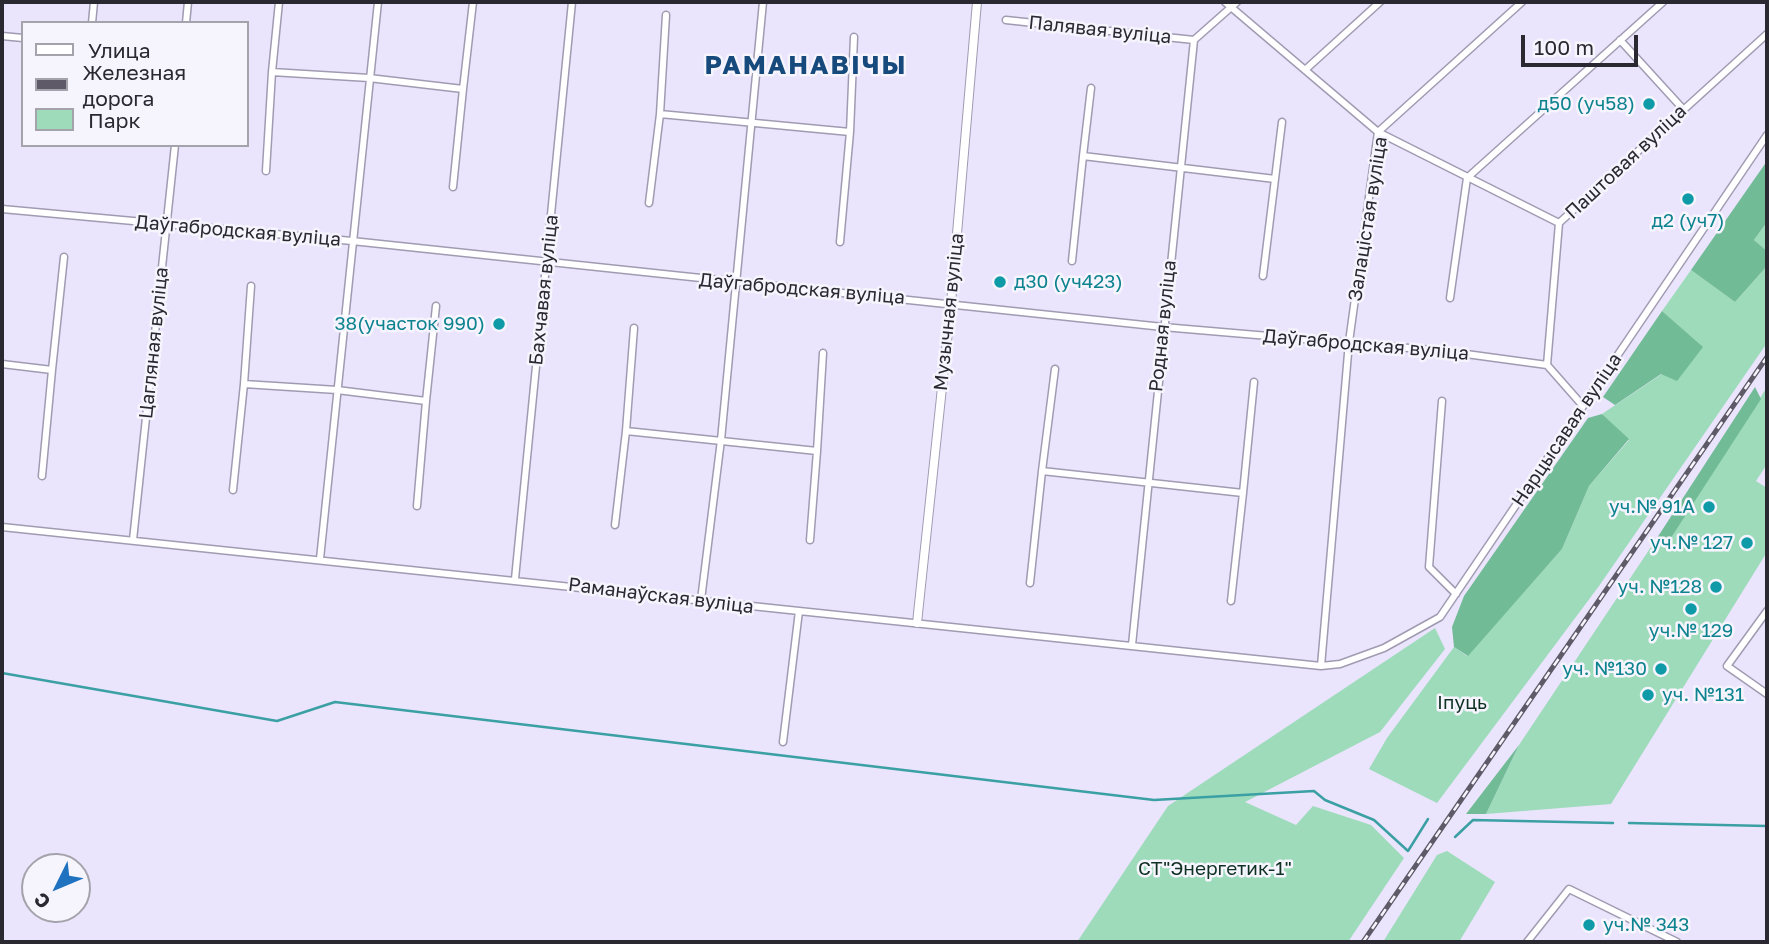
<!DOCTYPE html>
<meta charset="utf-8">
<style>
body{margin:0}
#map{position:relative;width:1769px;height:944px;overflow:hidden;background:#eae4fc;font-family:"Golos Text",sans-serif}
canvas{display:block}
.frame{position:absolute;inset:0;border:4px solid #2a2831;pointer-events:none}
.legend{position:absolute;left:21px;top:21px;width:228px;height:126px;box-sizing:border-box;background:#f6f4fd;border:2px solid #a4a2ab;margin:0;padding:9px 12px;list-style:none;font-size:21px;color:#2a2831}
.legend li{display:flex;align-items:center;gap:14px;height:35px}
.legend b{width:35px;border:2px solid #a4a2ab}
.north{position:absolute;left:21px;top:853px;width:70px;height:70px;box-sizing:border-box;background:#f6f4fd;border:2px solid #a4a2ab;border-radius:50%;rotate:227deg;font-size:19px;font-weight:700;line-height:28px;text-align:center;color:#2a2831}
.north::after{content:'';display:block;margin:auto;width:24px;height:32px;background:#1e72c0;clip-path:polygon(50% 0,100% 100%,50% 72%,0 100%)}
.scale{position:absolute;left:1521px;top:35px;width:117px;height:32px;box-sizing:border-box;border:4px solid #2a2831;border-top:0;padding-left:9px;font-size:21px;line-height:24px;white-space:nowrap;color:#2a2831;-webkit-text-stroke:5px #f6f4fd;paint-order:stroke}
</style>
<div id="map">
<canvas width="1769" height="944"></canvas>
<div class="frame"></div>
<ul class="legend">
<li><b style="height:9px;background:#fff"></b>Улица</li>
<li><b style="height:9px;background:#5e5a67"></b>Железная дорога</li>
<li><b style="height:19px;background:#9ddbbb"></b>Парк</li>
</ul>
<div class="north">С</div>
<div class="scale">100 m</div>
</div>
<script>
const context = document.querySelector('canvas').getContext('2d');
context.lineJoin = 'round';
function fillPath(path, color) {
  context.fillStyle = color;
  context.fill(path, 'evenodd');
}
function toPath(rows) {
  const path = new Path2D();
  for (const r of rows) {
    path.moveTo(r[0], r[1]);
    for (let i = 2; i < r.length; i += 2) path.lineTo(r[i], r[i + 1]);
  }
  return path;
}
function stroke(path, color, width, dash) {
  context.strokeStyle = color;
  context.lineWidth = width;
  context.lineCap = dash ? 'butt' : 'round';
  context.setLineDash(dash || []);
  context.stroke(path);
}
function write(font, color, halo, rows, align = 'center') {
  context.font = font + ' "Golos Text",sans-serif';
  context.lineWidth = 5;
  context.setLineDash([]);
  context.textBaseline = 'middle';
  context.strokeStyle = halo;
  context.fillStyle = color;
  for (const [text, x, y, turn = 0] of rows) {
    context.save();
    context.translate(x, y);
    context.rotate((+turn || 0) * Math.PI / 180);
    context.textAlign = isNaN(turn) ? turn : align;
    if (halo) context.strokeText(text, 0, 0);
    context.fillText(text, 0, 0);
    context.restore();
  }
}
fillPath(toPath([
 [1767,222,1767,251,1754,240],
 [1767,266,1767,343,1599,586,1437,803,1369,769,1387,738,1454,647,1467,656,1562,549,1589,486,1629,440,1602,414,1702,347,1662,311,1691,270,1735,302],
 [1767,387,1767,464,1756,481,1767,488,1767,552,1611,804,1486,814,1519,745,1657,538,1669,541],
 [1435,628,1445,649,1380,732,1245,802,1296,825,1313,806,1371,825,1404,858,1348,942,1077,942,1168,806],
 [1447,851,1495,882,1459,942,1383,942,1437,855]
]), '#9ddbbb');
fillPath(toPath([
 [1767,161,1767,222,1754,240,1767,251,1767,266,1735,302,1691,270],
 [1662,311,1703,347,1677,381,1661,374,1615,405,1603,397],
 [1755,387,1761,399,1669,541,1657,538],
 [1602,414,1629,439,1589,486,1562,549,1468,656,1454,647,1452,627,1464,596,1588,418],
 [1519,745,1486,814,1466,814]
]), '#71bb96');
stroke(toPath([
 [2,673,277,721,335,702,1154,800,1314,791,1325,800,1374,820,1408,851,1428,819],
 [1629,823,1767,826],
 [1455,837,1473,820,1613,823]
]), '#3ba0a3', 2.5);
const minor = toPath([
 [1225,2,1378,132,1559,223],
 [1006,20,1194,40],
 [92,23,94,2],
 [186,23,188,2],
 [2,36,23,38],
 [1620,40,1683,109],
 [1305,70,1380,2],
 [272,72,279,2],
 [463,89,473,2],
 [660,114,666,15],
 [850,132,854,37],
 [1083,156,1091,88],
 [266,171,272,72,369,78,463,89,453,187],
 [1275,179,1282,122],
 [649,203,660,114,850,132,840,242],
 [2,209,352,241,1163,327,1444,351,1547,365,1583,406],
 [1072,261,1083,156,1275,179,1263,276],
 [1450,298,1467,178,1663,2],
 [2,364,52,370,42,476],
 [1547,365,1559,223,1767,34],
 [52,370,64,257],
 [244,384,251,286],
 [426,401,436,306],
 [1442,401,1429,567,1456,594],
 [626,431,634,328],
 [817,451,823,353],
 [1042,471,1055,369],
 [233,490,244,384,337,390,426,401,417,506],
 [1243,493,1254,382],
 [615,525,626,431,817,451,810,540],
 [2,527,1321,666,1340,664,1384,648,1440,617,1767,135],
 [133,540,175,145],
 [320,559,378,2],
 [515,579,572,2],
 [1030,583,1042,471,1243,493,1231,601],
 [701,600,721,440,763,2],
 [1767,611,1727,666,1767,694],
 [1132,645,1194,40,1237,2],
 [1321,666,1349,342,1378,132,1522,2],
 [783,742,799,611],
 [1527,942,1569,889,1677,942]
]);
const tertiary = toPath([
 [917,623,951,303,977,2]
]);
stroke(minor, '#a19bb2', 9);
stroke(tertiary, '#a19bb2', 10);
stroke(minor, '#fff', 6);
stroke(tertiary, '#fff', 8);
const rail = toPath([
 [1363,942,1767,357]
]);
stroke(rail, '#5e5a67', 5);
stroke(rail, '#f6f4fd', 2.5, [8]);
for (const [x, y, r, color] of [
 [1649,104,7,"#0f9aa8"],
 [1688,199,7,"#0f9aa8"],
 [1000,282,7,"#0f9aa8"],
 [499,324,7,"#0f9aa8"],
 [1709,507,7,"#0f9aa8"],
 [1747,543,7,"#0f9aa8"],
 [1716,587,7,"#0f9aa8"],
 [1691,609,7,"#0f9aa8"],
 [1661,669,7,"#0f9aa8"],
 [1648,695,7,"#0f9aa8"],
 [1589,925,7,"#0f9aa8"]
]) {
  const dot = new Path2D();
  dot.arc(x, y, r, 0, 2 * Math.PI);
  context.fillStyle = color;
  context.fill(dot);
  stroke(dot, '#f6f4fd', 2.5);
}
write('19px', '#2a2831', '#f6f4fd', [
 ["Палявая вуліца",1100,30,6],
 ["Паштовая вуліца",1626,162,-43],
 ["Залацістая вуліца",1368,219,-81],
 ["Даўгабродская вуліца",238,231,5],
 ["Даўгабродская вуліца",802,289,5],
 ["Бахчавая вуліца",544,290,-84],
 ["Музычная вуліца",949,312,-84],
 ["Родная вуліца",1163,326,-84],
 ["Цагляная вуліца",154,343,-84],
 ["Даўгабродская вуліца",1366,345,5],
 ["Нарцысавая вуліца",1567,430,-56],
 ["Раманаўская вуліца",661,596,7]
]);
write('19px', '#0d838f', '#f6f4fd', [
 ["д50 (уч58)",1635,104],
 ["д2 (уч7)",1688,221,"center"],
 ["д30 (уч423)",1014,282,"left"],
 ["38(участок 990)",485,324],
 ["уч.№ 91А",1695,507],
 ["уч.№ 127",1733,543],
 ["уч. №128",1702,587],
 ["уч.№ 129",1691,631,"center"],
 ["уч. №130",1647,669],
 ["уч. №131",1662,695,"left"],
 ["уч.№ 343",1603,925,"left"]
], 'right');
write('19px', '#0f3122', '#f6f4fd', [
 ["Іпуць",1462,703],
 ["СТ\"Энергетик-1\"",1215,869]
]);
context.letterSpacing = '2px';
write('bold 26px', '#164a7c', '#f6f4fd', [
 ["РАМАНАВІЧЫ",806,66]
]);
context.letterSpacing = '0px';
</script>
